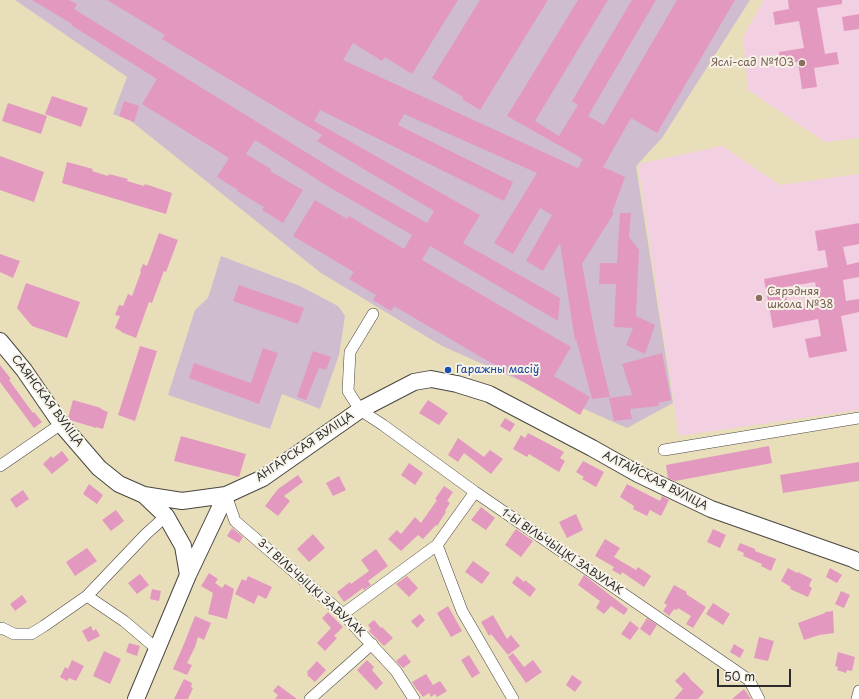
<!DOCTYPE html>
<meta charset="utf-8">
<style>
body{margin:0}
#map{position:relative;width:859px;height:699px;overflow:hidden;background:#e9deba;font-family:"Playpen Sans",sans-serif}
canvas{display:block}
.scale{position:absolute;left:717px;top:669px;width:74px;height:18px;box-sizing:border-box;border:2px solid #2b2b2b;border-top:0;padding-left:5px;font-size:12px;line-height:14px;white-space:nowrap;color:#2b2b2b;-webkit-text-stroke:3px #f7f3e8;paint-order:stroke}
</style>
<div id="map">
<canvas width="859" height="699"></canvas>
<div class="scale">50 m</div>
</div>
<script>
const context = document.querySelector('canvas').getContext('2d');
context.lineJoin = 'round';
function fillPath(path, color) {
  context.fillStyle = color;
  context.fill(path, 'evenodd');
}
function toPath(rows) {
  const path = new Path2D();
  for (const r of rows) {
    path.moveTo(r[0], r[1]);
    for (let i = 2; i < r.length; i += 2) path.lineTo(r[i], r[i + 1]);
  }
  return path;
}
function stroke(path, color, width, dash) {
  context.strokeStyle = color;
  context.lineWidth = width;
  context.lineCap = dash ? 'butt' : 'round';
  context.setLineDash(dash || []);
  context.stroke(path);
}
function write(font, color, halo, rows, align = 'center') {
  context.font = font + ' "Playpen Sans",sans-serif';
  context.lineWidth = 4;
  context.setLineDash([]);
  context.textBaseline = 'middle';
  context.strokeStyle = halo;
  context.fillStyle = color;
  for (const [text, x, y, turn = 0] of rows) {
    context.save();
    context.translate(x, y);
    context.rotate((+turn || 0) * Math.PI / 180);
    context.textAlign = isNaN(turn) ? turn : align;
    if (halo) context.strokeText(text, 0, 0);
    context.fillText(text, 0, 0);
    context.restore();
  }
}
fillPath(toPath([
 [764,0,859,0,859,138,825,142,748,90,743,37],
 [722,146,780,185,859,174,859,410,679,436,638,164]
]), '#f2cfe1');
fillPath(toPath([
 [15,0,750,0,662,138,636,166,673,403,627,428,442,346,321,273,131,121,113,114,127,77],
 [221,256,300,286,338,306,345,316,339,355,320,409,282,394,270,429,168,395,195,310,208,298]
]), '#cfbdcf');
fillPath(toPath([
 [32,0,69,0,77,4,74,9,338,172,427,223,434,211,317,141,322,135,162,39,165,35,107,0,458,0,412,74,385,57,382,61,353,43,343,60,578,168,583,159,507,116,578,0,608,0,535,121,559,136,578,105,572,101,632,0,656,0,588,116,604,125,677,0,735,0,657,133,631,118,603,167,625,177,612,213,614,213,582,264,595,334,610,397,592,399,576,339,575,341,560,243,543,271,526,261,552,215,540,208,513,254,494,243,537,173,404,114,398,125,513,182,504,201,320,110,314,121,480,215,463,243,560,298,558,321,430,246,422,260,571,347,554,376,590,397,580,415,394,306,391,311,373,300,376,295,349,279,354,272,293,236,315,200,347,219,349,216,404,249,412,235,329,187,255,140,246,154,271,169,270,171,303,190,283,223,262,210,264,207,237,191,238,190,217,177,229,158,142,104,157,79,71,25,72,24],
 [480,0,548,0,480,110,462,99,463,97,432,78],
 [788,0,842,0,842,4,817,8,825,54,837,52,839,64,814,68,817,87,802,89,798,62,781,65,779,52,804,48,799,21,775,25,773,12,789,9],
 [859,14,859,29,844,31,842,17],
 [52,96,88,108,81,127,45,114],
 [124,101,139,106,134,122,119,116],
 [8,103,47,116,41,134,2,121],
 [0,156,44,172,34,202,0,190],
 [67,162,93,169,92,171,108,176,109,174,128,179,127,181,144,186,145,184,172,193,166,214,62,183],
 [620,213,631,213,629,237,639,250,636,316,655,325,645,354,626,345,633,328,614,327,616,284,599,284,600,263,617,263],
 [859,223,859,244,843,247,847,265,859,262,859,277,843,280,846,301,859,299,859,312,841,316,847,351,809,358,805,339,821,336,818,319,773,328,764,279,828,267,825,250,818,251,815,231],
 [815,282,819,303,788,308,785,287],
 [159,233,178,240,166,272,164,271,152,303,149,302,136,338,121,332,121,331,115,328,120,316,115,315,119,305,123,306,128,294,132,296,141,272,140,271,143,264,147,266],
 [0,254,20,261,13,278,0,272],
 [26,283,80,302,67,338,32,326,17,308],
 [239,285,304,308,298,324,233,301],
 [140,346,157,351,135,421,118,415],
 [263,348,278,353,259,404,189,378,194,363,251,383],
 [313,351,331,357,326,370,319,368,306,400,297,397],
 [662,353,671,400,658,403,659,406,630,409,632,419,614,421,609,398,632,395,622,364,651,356],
 [0,365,11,379,9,380,33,413,34,412,42,422,34,428,0,382],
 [73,400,101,408,101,409,108,412,103,429,96,427,96,428,70,420,68,418],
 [428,400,448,413,439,425,419,413],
 [505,418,515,424,510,432,500,426],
 [528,433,564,452,560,458,565,461,559,472,529,454,527,457,513,449,521,435,525,438],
 [181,436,246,454,239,477,174,461],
 [458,438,484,457,490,450,503,459,491,474,464,453,458,462,448,455],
 [769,446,772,463,675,481,668,478,666,465],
 [62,451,69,460,52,474,43,464,51,456,53,458],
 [583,461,604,472,596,487,582,479,584,477,576,472],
 [859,462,859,481,783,493,780,475],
 [409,463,423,473,415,485,401,475],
 [298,475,303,482,284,496,290,501,278,516,265,506,278,489],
 [339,476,346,490,333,496,326,483],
 [89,484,103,495,97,504,83,494],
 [627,484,660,501,662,496,669,500,661,516,650,510,647,516,633,509,634,506,620,497],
 [444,486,453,492,447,501,450,503,445,511,446,512,437,526,436,525,423,539,418,535,401,551,388,539,397,530,401,534,415,517,421,523,437,500,435,499],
 [23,490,29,499,16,508,10,499],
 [481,507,495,518,486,530,471,520],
 [116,510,124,521,111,531,102,520],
 [576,514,583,530,567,538,559,522],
 [232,528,243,537,239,543,227,536],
 [516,529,533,541,521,557,505,545],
 [713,529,726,535,720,548,707,542],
 [313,534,325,548,309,562,297,549],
 [605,539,620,548,614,557,636,570,638,567,651,576,644,587,622,572,621,575,612,570,614,567,595,556],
 [740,543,755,549,755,551,776,559,771,571,761,566,762,564,743,556,744,553,737,550],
 [87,548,97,561,75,576,66,562],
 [376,549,388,566,368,581,371,585,364,590,363,588,344,602,337,592,350,582,351,584,369,571,361,560],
 [473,561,490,573,482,584,465,572],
 [788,568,797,573,798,572,812,579,809,586,812,588,808,597,790,589,791,587,781,581],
 [830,568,842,575,837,583,826,577],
 [209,573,218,579,215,583,222,588,225,584,234,589,227,619,208,614,213,593,201,586],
 [140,574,149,585,137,594,128,583],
 [584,575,628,609,624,615,611,606,604,614,596,608,600,601,578,585],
 [248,576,272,587,266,599,258,595,254,604,235,594,242,579,246,581],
 [407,576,418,588,409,597,396,584],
 [517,576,524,582,525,580,536,589,530,597,512,583],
 [674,585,687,592,686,594,706,607,693,628,686,624,691,616,678,608,677,610,674,609,669,616,663,611,667,605,664,603],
 [152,589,161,591,159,601,150,599],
 [841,591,850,595,844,608,835,604],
 [22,595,27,602,15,611,10,604],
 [713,603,730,614,723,625,706,614],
 [448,606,462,631,451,637,437,613],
 [833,611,834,633,819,635,804,640,798,623,825,613,825,612],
 [328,612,343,627,334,636,337,638,325,651,317,643,331,628,322,618],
 [420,614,425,620,417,628,411,621],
 [493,615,507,639,511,635,520,646,508,655,491,634,489,636,481,622],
 [195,616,211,623,204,640,198,637,195,647,187,663,192,665,187,675,173,669,184,644],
 [647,618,657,625,650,636,640,629],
 [374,620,381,628,382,627,393,638,384,646,369,631,371,629,368,625],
 [630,621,639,628,630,640,621,634],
 [91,626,93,631,96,629,100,636,88,642,82,631],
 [759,637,774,641,768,661,754,658],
 [129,643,140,646,137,656,126,652],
 [734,644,744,650,740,658,730,652],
 [104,651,121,659,110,684,93,676],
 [838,652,855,657,852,671,847,670,846,673,837,670,838,667,835,666],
 [513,653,524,667,533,660,542,672,526,683,508,657],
 [405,654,411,662,403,668,396,661],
 [469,655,480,673,472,678,461,660],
 [72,660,84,666,76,681,69,678,67,681,60,677,65,667,68,669],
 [367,660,374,667,372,670,383,683,376,690,357,670],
 [317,661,326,670,315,682,307,675,308,674,307,672],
 [684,672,690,678,689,678,704,692,698,699,674,699,683,689,675,681],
 [426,674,433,685,440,681,447,691,437,697,435,694,431,697,429,693,423,697,418,690,417,690,412,682],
 [572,675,582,682,575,692,566,685],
 [184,679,192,683,191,687,193,688,188,699,174,699],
 [278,685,297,699,275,699,278,695,273,691],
 [744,689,751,699,732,699]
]), '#e398c0');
const street = toPath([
 [373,314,350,352,348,391,360,410,383,425,475,492,749,680,759,699],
 [664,450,859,418],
 [0,466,61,424],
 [226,495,235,521,343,614,396,671,414,699],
 [437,545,462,611,513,699],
 [87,596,124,621,157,649],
 [343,614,437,545,475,492],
 [0,629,2,628,14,634,31,634,44,626,87,596,146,534,166,516],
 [310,699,372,644],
 [857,699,859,691]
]);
const secondary = toPath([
 [0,341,24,370,61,424,99,468,119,484,144,495,182,501,226,495,263,478,360,410,414,382,431,379,457,384,489,394,592,448,638,474,711,509,853,559,859,562],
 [144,495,166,516,183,546,188,575],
 [136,699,188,575,226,495]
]);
stroke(street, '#484640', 12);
stroke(secondary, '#484640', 18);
stroke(street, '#fff', 11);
stroke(secondary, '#fff', 16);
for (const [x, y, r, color] of [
 [802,63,4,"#8d6e63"],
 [759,298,4,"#8d6e63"],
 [448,370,4,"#1a4fb4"]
]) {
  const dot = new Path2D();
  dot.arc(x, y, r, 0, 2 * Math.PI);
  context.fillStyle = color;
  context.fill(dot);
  stroke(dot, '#f7f3e8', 1.5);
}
write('11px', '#785e54', '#f7f3e8', [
 ["Яслі-сад №103",794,63],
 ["Сярэдняя",767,292,"left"],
 ["школа №38",767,305,"left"]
], 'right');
write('11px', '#164399', '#f7f3e8', [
 ["Гаражны масіў",456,370]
], 'left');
write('11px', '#2b2b2b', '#f7f3e8', [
 ["САЯНСКАЯ ВУЛІЦА",47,401,53],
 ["АНГАРСКАЯ ВУЛІЦА",305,447,-34],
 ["АЛТАЙСКАЯ ВУЛІЦА",655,481,27],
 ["1-Ы ВІЛЬЧЫЦКІ ЗАВУЛАК",562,552,34],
 ["3-І ВІЛЬЧЫЦКІ ЗАВУЛАК",311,588,42]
]);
</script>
